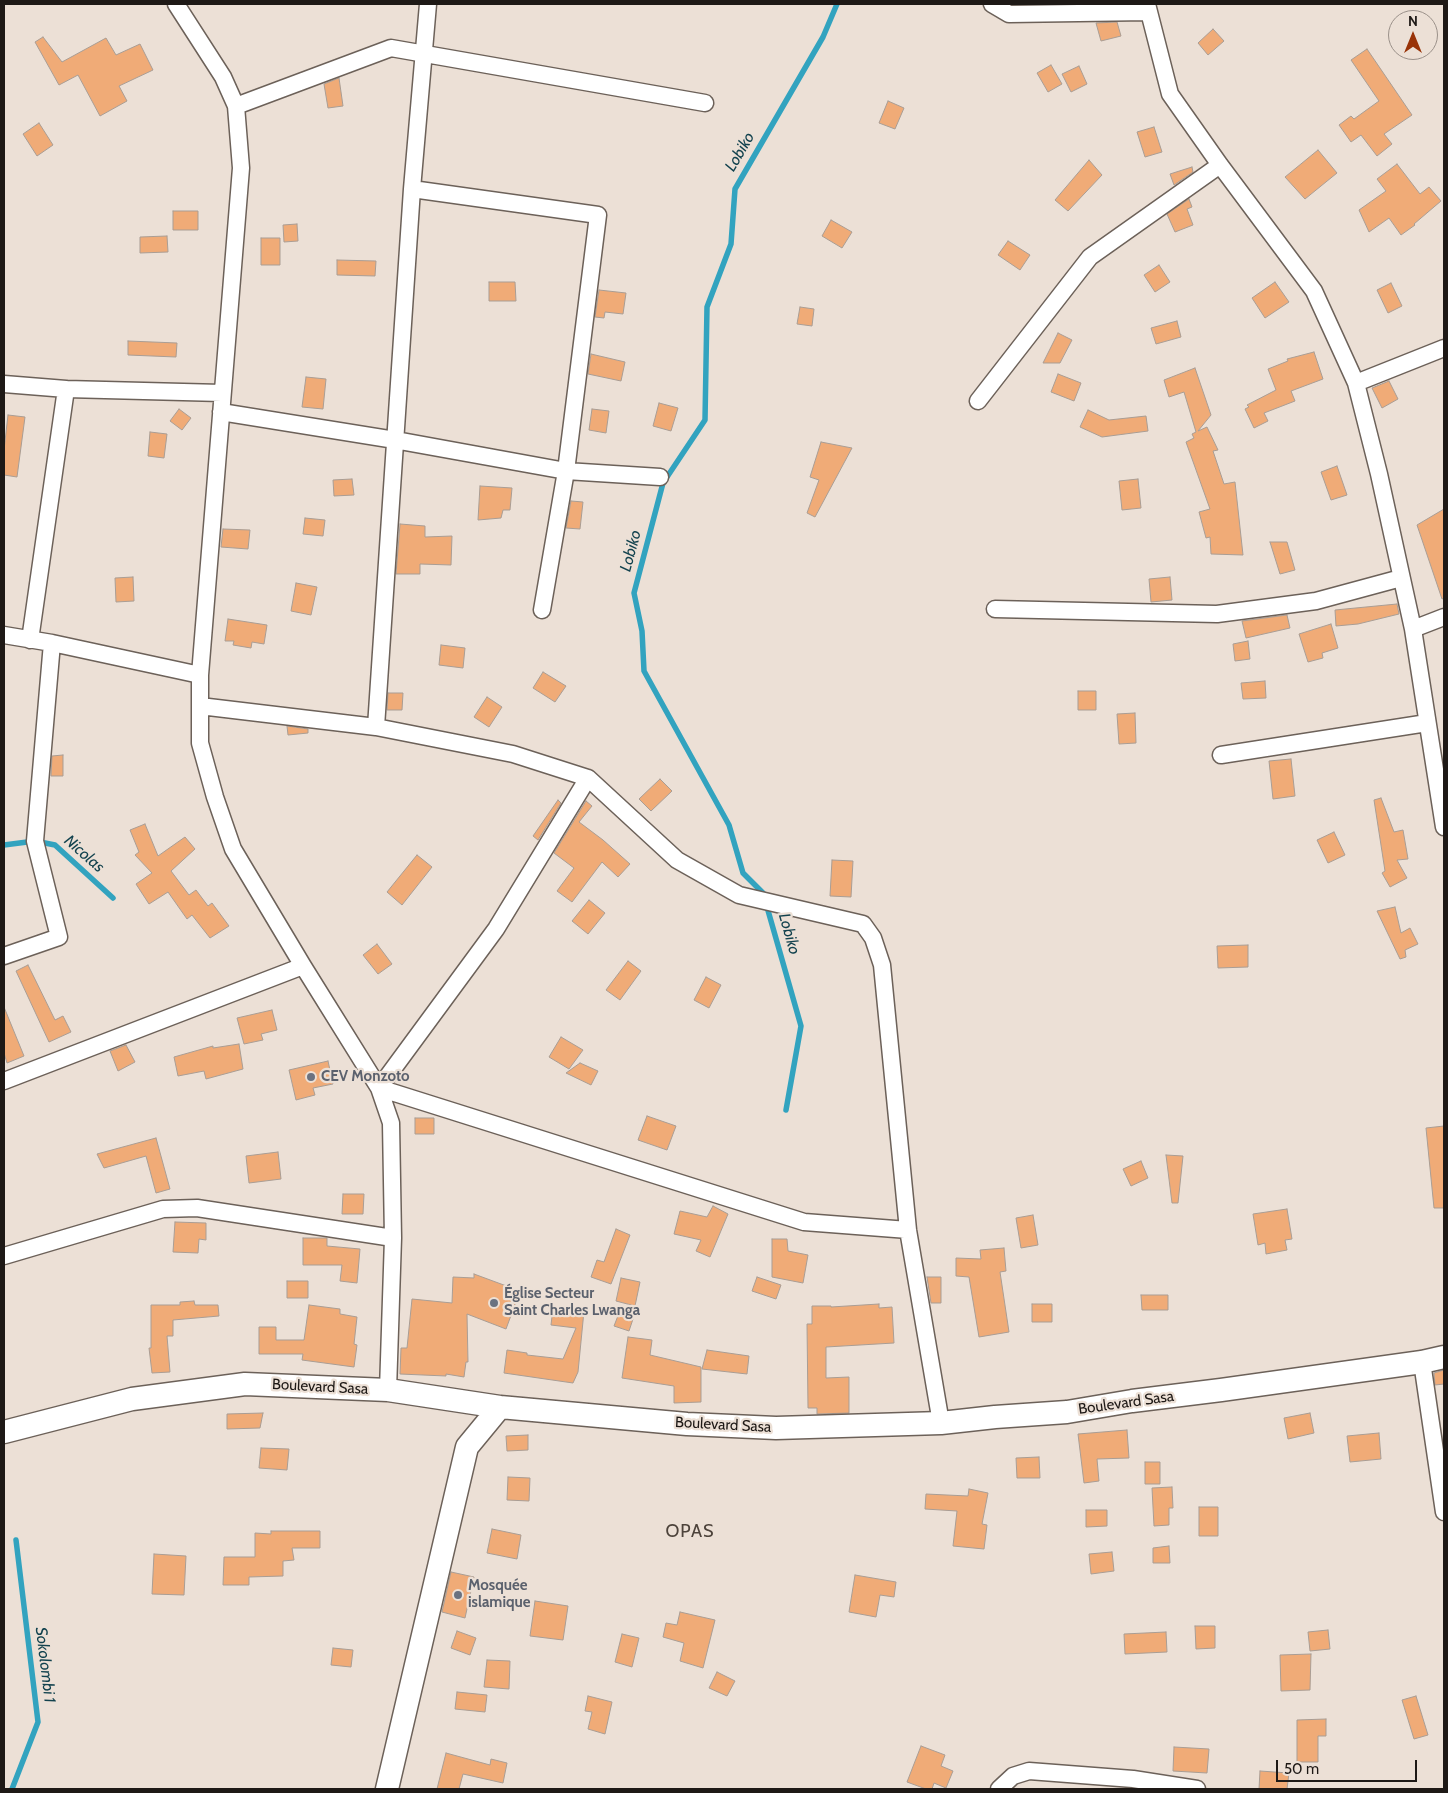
<!DOCTYPE html>
<meta charset="utf-8">
<style>
body{margin:0}
#map{position:relative;width:1448px;height:1793px;overflow:hidden;background:#ece0d6;font-family:Cabin,sans-serif}
canvas{display:block}
.frame{position:absolute;inset:0;border:5px solid #1e1916;pointer-events:none}
.north{position:absolute;left:1388px;top:10px;width:50px;height:50px;box-sizing:border-box;background:#ece0d6;border:1px solid #9a9089;border-radius:50%;rotate:0deg;font-size:14px;font-weight:700;line-height:20px;text-align:center;color:#1e1916}
.north::after{content:'';display:block;margin:auto;width:18px;height:22px;background:#993308;clip-path:polygon(50% 0,100% 100%,50% 72%,0 100%)}
.scale{position:absolute;left:1276px;top:1760px;width:141px;height:22px;box-sizing:border-box;border:2px solid #1e1916;border-top:0;padding-left:6px;font-size:15px;line-height:18px;white-space:nowrap;color:#1e1916;-webkit-text-stroke:4px #ece0d6;paint-order:stroke}
</style>
<div id="map">
<canvas width="1448" height="1793"></canvas>
<div class="frame"></div>
<div class="north">N</div>
<div class="scale">50 m</div>
</div>
<script>
const context = document.querySelector('canvas').getContext('2d');
context.lineJoin = 'round';
function toPath(rows) {
  const path = new Path2D();
  for (const r of rows) {
    path.moveTo(r[0], r[1]);
    for (let i = 2; i < r.length; i += 2) path.lineTo(r[i], r[i + 1]);
  }
  return path;
}
function stroke(path, color, width, dash) {
  context.strokeStyle = color;
  context.lineWidth = width;
  context.lineCap = dash ? 'butt' : 'round';
  context.setLineDash(dash || []);
  context.stroke(path);
}
function fillPath(path, color) {
  context.fillStyle = color;
  context.fill(path, 'evenodd');
}
function write(font, color, halo, rows, align = 'center') {
  context.font = font + ' Cabin,sans-serif';
  context.lineWidth = 4.5;
  context.setLineDash([]);
  context.textBaseline = 'middle';
  context.strokeStyle = halo;
  context.fillStyle = color;
  for (const [text, x, y, turn = 0] of rows) {
    context.save();
    context.translate(x, y);
    context.rotate((+turn || 0) * Math.PI / 180);
    context.textAlign = isNaN(turn) ? turn : align;
    if (halo) context.strokeText(text, 0, 0);
    context.fillText(text, 0, 0);
    context.restore();
  }
}
stroke(toPath([
 [4,845,35,841,55,845,113,898],
 [786,1110,801,1026,763,893,743,873,729,825,644,671,642,631,634,593,663,483,705,420,707,307,731,244,735,189,823,37,837,4],
 [12,1789,38,1722,16,1540]
]), '#32a3bf', 5.5);
const building = toPath([
 [1117,22,1121,36,1101,41,1096,23,1117,22],
 [1213,29,1224,41,1208,55,1198,43,1213,29],
 [43,37,62,62,106,38,116,55,140,44,153,70,119,86,127,101,100,116,78,75,59,85,35,42,43,37],
 [1367,49,1412,115,1384,134,1392,144,1377,156,1361,135,1351,142,1339,125,1351,116,1354,119,1379,101,1351,60,1367,49],
 [1051,65,1062,84,1048,92,1037,73,1051,65],
 [1079,66,1087,84,1071,92,1062,74,1079,66],
 [339,78,343,106,328,108,324,84,339,78],
 [888,101,904,108,895,129,879,123,888,101],
 [39,123,53,145,37,156,23,134,39,123],
 [1154,127,1162,152,1145,157,1137,132,1154,127],
 [1318,150,1337,173,1305,199,1285,177,1318,150],
 [1089,160,1102,175,1068,211,1055,200,1089,160],
 [1397,164,1420,194,1429,187,1441,201,1414,224,1415,225,1401,235,1389,218,1369,232,1359,210,1386,191,1377,179,1397,164],
 [1192,167,1193,172,1174,185,1170,174,1192,167],
 [1189,199,1192,207,1187,209,1193,225,1175,232,1167,214,1189,199],
 [173,211,198,211,198,230,173,230,173,211],
 [831,220,852,232,842,248,822,236,831,220],
 [297,224,298,241,284,242,283,225,297,224],
 [167,236,168,252,140,253,140,237,167,236],
 [261,238,280,238,280,265,261,265,261,238],
 [1008,241,1030,255,1020,270,998,255,1008,241],
 [337,260,376,261,375,276,337,275,337,260],
 [1159,265,1170,282,1155,292,1144,275,1159,265],
 [489,282,515,282,516,301,489,301,489,282],
 [1275,282,1289,302,1265,318,1252,298,1275,282],
 [1391,283,1402,306,1388,313,1377,290,1391,283],
 [599,290,626,293,623,314,605,312,604,318,595,317,599,290],
 [800,307,814,309,812,326,797,324,800,307],
 [1177,321,1181,337,1156,344,1151,328,1177,321],
 [1058,333,1072,340,1060,363,1043,363,1058,333],
 [128,341,177,343,176,357,128,355,128,341],
 [1314,352,1323,379,1291,391,1295,401,1264,413,1268,421,1254,428,1245,409,1249,407,1247,405,1276,390,1268,369,1288,361,1287,359,1314,352],
 [591,354,625,362,621,381,588,374,591,354],
 [1195,368,1211,415,1198,431,1207,427,1218,450,1213,451,1224,484,1235,482,1243,555,1211,554,1210,537,1206,538,1199,512,1210,509,1186,442,1194,438,1192,434,1196,432,1184,392,1169,397,1164,380,1195,368],
 [1058,374,1081,383,1074,401,1051,392,1058,374],
 [306,377,326,379,323,409,302,407,306,377],
 [1389,381,1398,399,1382,408,1372,388,1389,381],
 [659,403,678,408,671,431,653,426,659,403],
 [179,409,191,418,182,430,170,421,179,409],
 [592,409,609,411,606,433,589,430,592,409],
 [1088,410,1109,420,1146,416,1148,431,1102,437,1080,427,1088,410],
 [8,415,25,417,17,477,4,475,4,450,8,415],
 [150,432,167,434,164,458,148,456,150,432],
 [821,442,852,448,815,517,807,513,819,480,810,477,821,442],
 [1337,466,1347,495,1331,500,1321,472,1337,466],
 [352,479,354,495,334,496,333,480,352,479],
 [1138,479,1141,508,1122,510,1119,481,1138,479],
 [480,486,512,488,510,510,503,510,501,518,478,520,480,486],
 [571,501,583,502,580,529,566,528,571,501],
 [1444,509,1444,598,1442,599,1417,525,1444,509],
 [305,518,325,520,323,536,303,534,305,518],
 [400,524,425,526,425,537,452,536,451,565,420,564,420,574,396,574,400,524],
 [223,529,250,530,248,549,221,547,223,529],
 [1270,542,1287,542,1295,570,1280,574,1270,542],
 [133,577,134,601,116,602,115,578,133,577],
 [1170,577,1172,600,1151,602,1149,579,1170,577],
 [296,583,317,587,311,615,291,611,296,583],
 [1397,604,1399,614,1358,624,1336,626,1335,610,1397,604],
 [1287,615,1290,628,1246,638,1242,621,1287,615],
 [228,619,267,625,264,644,252,642,251,648,233,645,234,641,225,641,228,619],
 [1331,624,1338,648,1322,653,1323,658,1308,662,1299,634,1331,624],
 [1248,641,1250,659,1235,661,1233,644,1248,641],
 [441,645,465,648,463,668,439,665,441,645],
 [543,672,566,686,555,702,533,688,543,672],
 [1265,681,1266,698,1243,699,1241,683,1265,681],
 [1078,691,1096,691,1096,710,1078,710,1078,691],
 [388,693,403,693,402,710,387,710,388,693],
 [487,697,502,707,489,727,474,717,487,697],
 [1135,713,1136,743,1119,744,1117,714,1135,713],
 [287,726,308,729,308,733,288,735,287,726],
 [63,755,63,776,51,776,52,756,63,755],
 [1291,759,1295,796,1273,799,1269,761,1291,759],
 [660,779,672,791,651,811,639,799,660,779],
 [1381,798,1394,832,1403,830,1408,859,1397,860,1407,878,1390,887,1382,873,1385,871,1374,800,1381,798],
 [558,800,561,803,538,840,533,836,558,800],
 [586,801,592,806,579,822,603,840,630,864,618,877,602,862,572,902,557,891,574,868,554,853,586,801],
 [145,824,158,856,185,837,195,849,171,871,189,895,196,890,208,906,212,903,229,926,210,938,192,915,187,919,168,892,149,904,136,884,152,873,135,855,139,852,130,830,145,824],
 [1334,832,1345,855,1328,863,1317,840,1334,832],
 [417,855,432,867,402,905,387,892,417,855],
 [832,860,853,861,851,897,830,896,832,860],
 [589,900,605,913,588,934,572,921,589,900],
 [1395,907,1401,933,1410,928,1418,944,1405,950,1406,957,1400,959,1377,911,1395,907],
 [377,944,392,964,378,974,363,955,377,944],
 [1248,945,1248,967,1218,968,1217,946,1248,945],
 [628,961,641,971,620,1000,606,990,628,961],
 [28,965,55,1020,63,1016,71,1032,49,1042,16,971,28,965],
 [706,977,721,985,709,1008,694,1000,706,977],
 [4,1007,24,1056,7,1063,4,1053,4,1007],
 [272,1010,277,1030,261,1034,263,1040,244,1044,237,1018,272,1010],
 [561,1037,583,1050,569,1069,549,1057,561,1037],
 [239,1044,243,1069,206,1079,204,1071,178,1076,174,1057,213,1046,213,1048,239,1044],
 [126,1045,135,1062,118,1071,110,1051,126,1045],
 [328,1061,333,1084,313,1088,315,1095,296,1100,289,1070,328,1061],
 [580,1063,598,1071,591,1085,566,1073,580,1063],
 [647,1116,676,1126,667,1150,638,1140,647,1116],
 [415,1118,434,1118,434,1134,415,1134,415,1118],
 [1444,1126,1444,1208,1434,1208,1426,1128,1444,1126],
 [156,1138,170,1189,156,1193,146,1156,104,1168,97,1154,156,1138],
 [278,1152,281,1179,249,1183,246,1156,278,1152],
 [1166,1155,1183,1156,1178,1203,1172,1203,1166,1155],
 [1141,1161,1148,1178,1131,1186,1123,1169,1141,1161],
 [343,1194,364,1194,363,1214,342,1214,343,1194],
 [713,1206,728,1214,710,1257,696,1251,701,1240,674,1234,680,1211,707,1217,713,1206],
 [1287,1209,1292,1239,1285,1240,1287,1250,1266,1254,1265,1243,1258,1245,1253,1214,1287,1209],
 [1033,1215,1038,1245,1021,1248,1016,1218,1033,1215],
 [175,1222,206,1223,206,1240,199,1239,198,1253,173,1252,175,1222],
 [616,1229,630,1235,611,1284,591,1277,597,1260,604,1262,616,1229],
 [303,1238,327,1238,327,1246,360,1249,357,1283,340,1281,342,1265,303,1265,303,1238],
 [772,1239,787,1239,788,1251,808,1255,803,1283,772,1277,772,1239],
 [1004,1248,1006,1271,1000,1272,1009,1332,979,1337,969,1277,956,1276,956,1258,981,1259,980,1250,1004,1248],
 [474,1274,520,1291,506,1329,467,1314,468,1362,466,1362,464,1377,446,1374,446,1376,400,1374,401,1348,407,1348,412,1299,452,1303,453,1277,474,1278,474,1274],
 [757,1277,781,1285,776,1299,752,1291,757,1277],
 [927,1277,941,1277,941,1303,931,1303,927,1277],
 [621,1278,640,1282,635,1306,616,1301,621,1278],
 [287,1281,308,1281,308,1298,287,1298,287,1281],
 [1141,1295,1168,1295,1168,1310,1142,1310,1141,1295],
 [194,1301,195,1305,218,1305,219,1316,173,1320,173,1336,167,1336,170,1372,152,1373,149,1348,151,1348,151,1305,180,1305,180,1302,194,1301],
 [879,1304,879,1308,892,1307,894,1343,826,1347,826,1378,849,1377,849,1413,817,1414,817,1408,808,1408,807,1324,812,1324,812,1306,831,1306,831,1307,879,1304],
 [1032,1304,1052,1304,1052,1322,1032,1322,1032,1304],
 [309,1305,340,1309,340,1314,357,1317,354,1344,357,1345,354,1367,302,1360,303,1354,259,1354,259,1327,276,1327,276,1340,304,1340,309,1305],
 [553,1308,584,1311,578,1372,573,1383,504,1373,507,1350,527,1353,527,1355,563,1359,576,1328,551,1325,553,1308],
 [621,1308,635,1313,629,1331,614,1326,621,1308],
 [628,1337,652,1340,650,1355,701,1367,701,1402,674,1403,674,1386,622,1378,628,1337],
 [707,1350,749,1356,747,1374,702,1369,707,1350],
 [1444,1370,1444,1384,1435,1385,1434,1373,1444,1370],
 [263,1413,260,1428,227,1429,227,1414,263,1413],
 [1310,1413,1314,1433,1288,1439,1284,1418,1310,1413],
 [1127,1430,1129,1458,1097,1459,1099,1481,1084,1483,1078,1434,1127,1430],
 [1379,1433,1381,1459,1350,1462,1347,1436,1379,1433],
 [528,1435,528,1450,507,1451,506,1436,528,1435],
 [261,1448,289,1449,287,1470,259,1468,261,1448],
 [1039,1457,1040,1478,1017,1478,1016,1458,1039,1457],
 [1145,1462,1160,1462,1160,1484,1145,1484,1145,1462],
 [508,1477,530,1478,529,1501,507,1500,508,1477],
 [1172,1487,1173,1508,1169,1508,1169,1525,1154,1526,1152,1488,1172,1487],
 [969,1489,988,1493,982,1524,987,1525,984,1549,953,1546,957,1511,925,1509,926,1494,968,1496,969,1489],
 [1199,1507,1218,1507,1218,1536,1199,1536,1199,1507],
 [1086,1510,1107,1510,1107,1526,1086,1527,1086,1510],
 [492,1529,521,1535,517,1559,487,1553,492,1529],
 [271,1531,320,1531,320,1548,292,1548,294,1560,283,1561,283,1576,249,1577,249,1585,223,1585,224,1557,255,1557,255,1533,271,1534,271,1531],
 [1169,1546,1170,1563,1153,1563,1153,1548,1169,1546],
 [1112,1552,1114,1571,1091,1574,1089,1554,1112,1552],
 [154,1554,186,1556,184,1595,152,1594,154,1554],
 [451,1572,474,1577,465,1618,442,1612,451,1572],
 [855,1575,896,1582,894,1597,880,1595,876,1617,849,1612,855,1575],
 [535,1601,568,1606,563,1640,530,1636,535,1601],
 [680,1612,715,1620,703,1668,680,1661,684,1643,663,1637,666,1623,677,1625,680,1612],
 [1195,1626,1215,1626,1215,1648,1196,1649,1195,1626],
 [1328,1630,1330,1649,1310,1651,1308,1632,1328,1630],
 [457,1631,476,1638,470,1655,451,1648,457,1631],
 [1166,1632,1167,1652,1125,1654,1124,1634,1166,1632],
 [622,1634,639,1638,632,1667,615,1662,622,1634],
 [333,1648,353,1650,351,1667,331,1665,333,1648],
 [1311,1654,1310,1690,1281,1691,1280,1655,1311,1654],
 [487,1660,510,1661,509,1689,484,1687,487,1660],
 [717,1672,735,1681,727,1696,709,1688,717,1672],
 [457,1692,487,1695,485,1712,455,1709,457,1692],
 [588,1696,612,1702,605,1734,588,1729,592,1712,585,1711,588,1696],
 [1416,1696,1428,1735,1414,1739,1402,1700,1416,1696],
 [1326,1719,1326,1736,1318,1736,1318,1762,1297,1762,1297,1720,1326,1719],
 [921,1746,945,1755,941,1766,953,1771,946,1788,934,1783,932,1789,926,1789,907,1782,921,1746],
 [1174,1747,1209,1749,1207,1773,1173,1771,1174,1747],
 [446,1753,490,1765,491,1759,507,1763,503,1783,463,1774,459,1789,437,1789,446,1753],
 [1260,1771,1289,1773,1287,1789,1259,1789,1260,1771]
]);
fillPath(building, '#f0ab77');
stroke(building, '#a99d94', 1);
const street = toPath([
 [176,4,223,77,236,106,241,168,200,675,200,743,215,797,233,849,303,966,379,1088,391,1123,393,1238,388,1390],
 [992,4,1009,14,1148,12],
 [1147,4,1170,94,1220,165,1314,291,1356,383,1379,474,1413,629,1444,827],
 [236,106,391,48,705,103],
 [412,189,598,215,566,471,542,610],
 [1356,383,1444,348],
 [4,384,66,389,222,393],
 [978,401,1090,257,1220,165],
 [221,412,395,440,566,471,660,477],
 [995,609,1217,614,1316,601,1401,578],
 [1413,629,1444,617],
 [4,635,52,643,200,675],
 [30,640,66,389],
 [200,706,376,727,513,754,588,778,677,860,739,895,863,924,873,938,882,965,908,1230,941,1423],
 [376,727,412,189,428,4],
 [1221,755,1427,723],
 [588,778,496,929,379,1088,804,1222,908,1230],
 [4,956,59,937,35,841,52,643],
 [4,1081,303,966],
 [4,1256,163,1209,197,1208,393,1238],
 [1422,1362,1444,1512],
 [999,1789,1013,1776,1029,1771,1133,1779,1197,1789]
]);
const secondary = toPath([
 [4,1432,132,1399,245,1384,388,1390,500,1407,687,1424,776,1428,941,1423,995,1417,1067,1412,1132,1401,1221,1390,1422,1362,1444,1357],
 [387,1789,467,1447,500,1407]
]);
stroke(street, '#6c6159', 19);
stroke(secondary, '#6c6159', 25);
stroke(street, '#fff', 16);
stroke(secondary, '#fff', 22);
for (const [x, y, r, color] of [
 [311,1077,5,"#6b7280"],
 [494,1303,5,"#6b7280"],
 [458,1595,5,"#6b7280"]
]) {
  const dot = new Path2D();
  dot.arc(x, y, r, 0, 2 * Math.PI);
  context.fillStyle = color;
  context.fill(dot);
  stroke(dot, '#ece0d6', 2);
}
write('bold 15px', '#5b616d', '#ece0d6', [
 ["CEV Monzoto",321,1077],
 ["Église Secteur",504,1294],
 ["Saint Charles Lwanga",504,1311],
 ["Mosquée",468,1586],
 ["islamique",468,1603]
], 'left');
write('15px', '#1e1916', '#ece0d6', [
 ["Boulevard Sasa",320,1387,3],
 ["Boulevard Sasa",1126,1403,-8],
 ["Boulevard Sasa",723,1425,3]
]);
write('italic 16px', '#12424e', '#ece0d6', [
 ["Lobiko",740,152,-60],
 ["Lobiko",631,551,-75],
 ["Nicolas",84,854,41],
 ["Lobiko",789,934,74],
 ["Sokolombi 1",45,1665,83]
]);
context.letterSpacing = '1px';
write('18px', '#4d433b', '#ece0d6', [
 ["OPAS",690,1532]
]);
context.letterSpacing = '0px';
</script>
